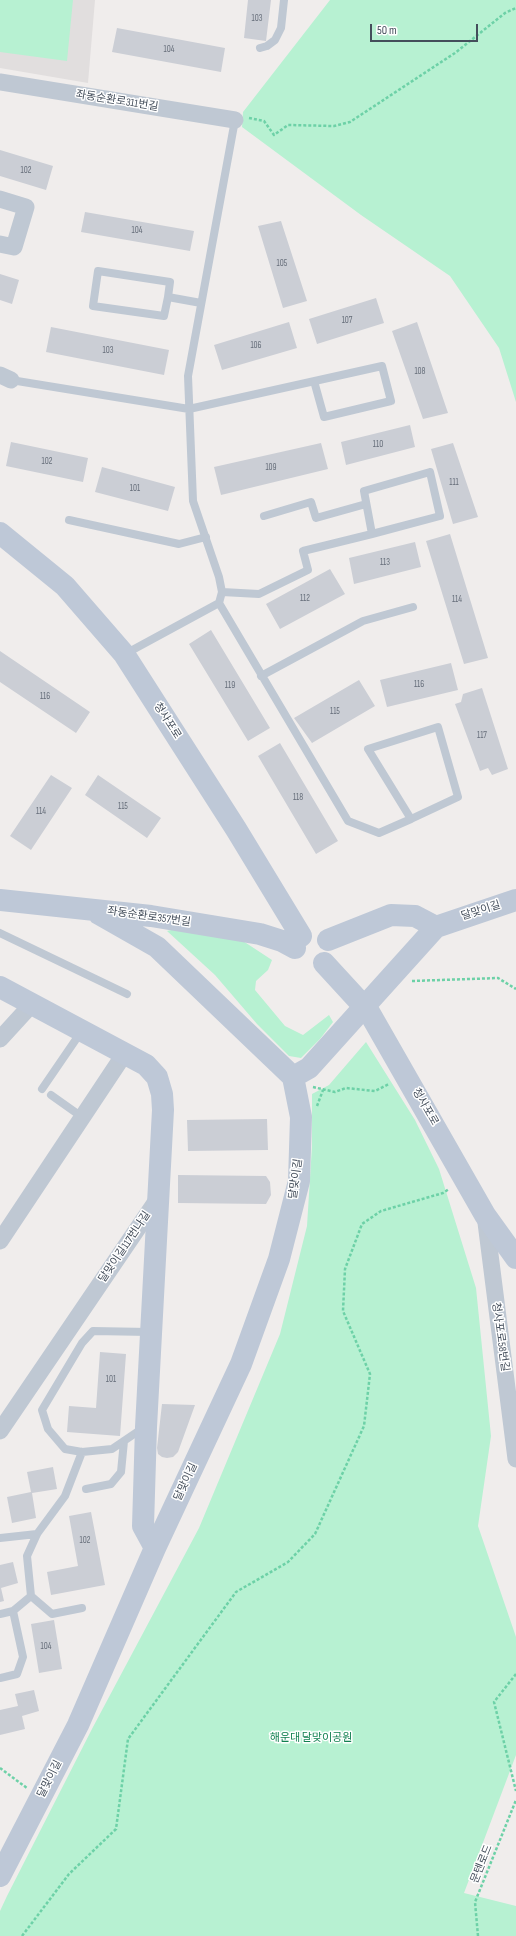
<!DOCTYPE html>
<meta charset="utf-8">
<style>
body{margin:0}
#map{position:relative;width:516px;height:1936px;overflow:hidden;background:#f0edec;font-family:"Sofia Sans Condensed",sans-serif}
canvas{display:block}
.scale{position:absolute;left:370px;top:24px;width:108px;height:18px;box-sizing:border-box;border:2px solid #444e5b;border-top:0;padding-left:5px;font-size:12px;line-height:14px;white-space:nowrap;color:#444e5b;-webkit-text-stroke:3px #fff;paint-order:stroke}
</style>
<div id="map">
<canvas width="516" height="1936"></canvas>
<div class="scale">50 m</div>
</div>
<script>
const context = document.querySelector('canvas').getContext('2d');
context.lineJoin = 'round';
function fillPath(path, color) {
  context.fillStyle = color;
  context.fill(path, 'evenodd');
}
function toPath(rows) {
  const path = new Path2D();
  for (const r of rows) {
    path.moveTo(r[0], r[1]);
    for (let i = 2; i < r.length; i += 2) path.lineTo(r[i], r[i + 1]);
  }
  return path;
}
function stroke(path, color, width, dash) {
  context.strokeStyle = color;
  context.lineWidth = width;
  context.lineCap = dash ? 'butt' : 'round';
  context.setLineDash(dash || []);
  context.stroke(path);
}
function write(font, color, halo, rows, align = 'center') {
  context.font = font + ' "Sofia Sans Condensed","Noto Sans KR",sans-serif';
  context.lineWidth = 3;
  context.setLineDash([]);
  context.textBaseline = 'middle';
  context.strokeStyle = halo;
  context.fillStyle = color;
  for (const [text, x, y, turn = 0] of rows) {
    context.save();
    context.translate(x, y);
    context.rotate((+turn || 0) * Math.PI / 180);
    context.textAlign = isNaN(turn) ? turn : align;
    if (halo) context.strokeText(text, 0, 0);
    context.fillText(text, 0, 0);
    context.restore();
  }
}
fillPath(toPath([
 [0,0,95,0,88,83,0,68]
]), '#e1dede');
fillPath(toPath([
 [0,0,73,0,67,61,0,52],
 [330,0,516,0,516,402,499,348,450,276,361,215,242,127,243,112],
 [175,929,243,941,272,960,268,970,256,981,255,990,285,1026,303,1035,329,1015,333,1022,320,1039,301,1058,289,1056,257,1024,215,975,167,931],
 [366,1042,415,1120,439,1169,476,1288,491,1436,478,1526,516,1637,516,1755,464,1893,516,1906,516,1936,0,1936,0,1911,7,1896,93,1727,199,1528,280,1334,307,1226,312,1146,312,1094,329,1085]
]), '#b7f1d2');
fillPath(toPath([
 [248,0,271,0,266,41,244,38],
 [117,28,225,48,221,72,112,52],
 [0,150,53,166,46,190,0,176],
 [85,212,194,231,190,251,81,232],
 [281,221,307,301,283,308,258,226],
 [0,274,19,280,12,304,0,300],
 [376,298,384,323,317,344,309,319],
 [289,322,297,348,222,370,214,345],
 [417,322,448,413,423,419,392,331],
 [51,327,169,350,164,375,46,352],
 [410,425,415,447,346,465,341,442],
 [11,442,88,458,83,482,6,466],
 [321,443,328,469,221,495,214,467],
 [453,443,478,517,453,524,431,449],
 [102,467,175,487,168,511,95,492],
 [450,534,488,658,464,664,426,541],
 [415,542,421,567,354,584,349,558],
 [330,569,345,594,280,629,266,604],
 [211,630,270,728,248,741,189,644],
 [0,651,90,712,76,733,0,682],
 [451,663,458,690,387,707,380,680],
 [359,680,375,706,312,743,294,718],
 [482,688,508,769,492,775,488,768,480,771,455,704,461,702,463,694],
 [280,743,338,841,316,854,258,756],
 [51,775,72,788,31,850,10,836],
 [98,775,161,818,147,838,85,795],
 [267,1119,268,1150,188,1151,187,1120],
 [178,1175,266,1176,270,1182,271,1195,266,1204,178,1203],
 [100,1352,126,1354,120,1436,67,1432,69,1406,96,1408],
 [162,1404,195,1405,178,1452,173,1457,167,1458,162,1457,158,1454,157,1448],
 [53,1467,57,1489,32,1493,36,1518,12,1523,7,1497,31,1492,27,1472],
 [91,1512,105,1585,51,1595,47,1572,78,1566,69,1516],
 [13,1562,18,1583,1,1588,4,1601,0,1602,0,1565],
 [54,1620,62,1669,39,1673,31,1624],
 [34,1690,39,1711,22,1716,25,1729,0,1735,0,1710,18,1706,15,1694]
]), '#cbced5');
stroke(toPath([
 [249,118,264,121,274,135,288,125,334,126,350,122,455,53,505,13,516,8],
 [412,981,498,978,516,989],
 [313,1087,335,1092,346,1088,375,1091,389,1084],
 [317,1106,323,1090],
 [516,1674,494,1702,516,1791],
 [0,1768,27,1788],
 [22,1936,69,1874,116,1829,128,1739,236,1592,288,1562,315,1534,364,1426,370,1374,343,1311,345,1269,362,1224,381,1211,443,1193,449,1189],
 [478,1936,475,1902,516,1800]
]), '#6dd1a7', 2.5, [3, 2]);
stroke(toPath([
 [260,48,267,46,275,40,281,28,284,0],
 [168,297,164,316,93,306,98,271,170,282,168,297,201,303],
 [11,380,189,409,382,366,391,401,324,417,314,381],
 [264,516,311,502,316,518,366,504],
 [69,520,179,544,206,537],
 [222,592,259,594,308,570,303,551,372,534,440,516,430,472,364,491,372,534],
 [219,603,348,821,379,833,411,819,458,797,438,727,368,749,411,819],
 [125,654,219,603,222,592,219,577,193,501,188,376,235,120],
 [261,676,363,621,413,607],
 [0,933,127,994],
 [42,1089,81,1032],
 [51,1095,82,1117],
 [143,1428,112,1449,82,1452,65,1449,48,1429,42,1410,82,1343,93,1331,149,1332],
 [82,1452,65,1496,37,1534,27,1556,31,1596,52,1614,82,1608],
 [86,1489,111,1484,121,1472,124,1441],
 [0,1538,37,1534],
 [0,1614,13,1611,31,1596],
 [0,1678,17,1674,23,1657,13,1611]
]), '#bfc8d3', 8);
stroke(toPath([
 [0,82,235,120],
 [0,199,26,207,14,247,0,244],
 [0,375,11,380],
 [0,1039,32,1004],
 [485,1215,516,1459],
 [0,1241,125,1053],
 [0,1431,157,1200]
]), '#bfc8d3', 17);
stroke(toPath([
 [0,533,65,586,124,654,236,829,301,936],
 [0,900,151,916,260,934,282,941,295,948],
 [99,914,157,947,293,1077],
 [328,940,391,915,415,916,436,927],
 [324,963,369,1012,485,1215,516,1258],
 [0,987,146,1065,157,1077,162,1094,163,1110,146,1427,143,1526,155,1548],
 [293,1077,309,1068,436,927,516,900],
 [0,1876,78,1725,155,1548,241,1364,279,1259,299,1181,301,1117,293,1077]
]), '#bec8d7', 22);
write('9px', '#666e7a', null, [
 ["103",257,19],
 ["104",169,50],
 ["102",26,171],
 ["104",137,231],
 ["105",282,264],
 ["107",347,321],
 ["106",256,346],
 ["103",108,351],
 ["108",420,372],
 ["110",378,445],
 ["102",47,462],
 ["109",271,468],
 ["111",454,483],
 ["101",135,489],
 ["113",385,563],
 ["112",305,599],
 ["114",457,600],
 ["116",419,685],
 ["119",230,686],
 ["116",45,697],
 ["115",335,712],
 ["117",482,736],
 ["118",298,798],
 ["115",123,807],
 ["114",41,812],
 ["101",111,1380],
 ["102",85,1541],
 ["104",46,1647]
]);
write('11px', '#444e5b', '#fff', [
 ["좌동순환로311번길",117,101,9],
 ["청사포로",167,721,57],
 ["달맞이길",481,911,-18],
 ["좌동순환로357번길",149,917,8],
 ["청사포로",425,1107,60],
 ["달맞이길",296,1179,-82],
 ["달맞이길117번나길",125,1247,-56],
 ["청사포로58번길",500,1337,82],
 ["달맞이길",186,1482,-65],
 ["달맞이길",50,1779,-63],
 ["문텐로드",482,1864,-68]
]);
write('11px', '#118050', '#fff', [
 ["해운대 달맞이공원",311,1738]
]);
</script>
